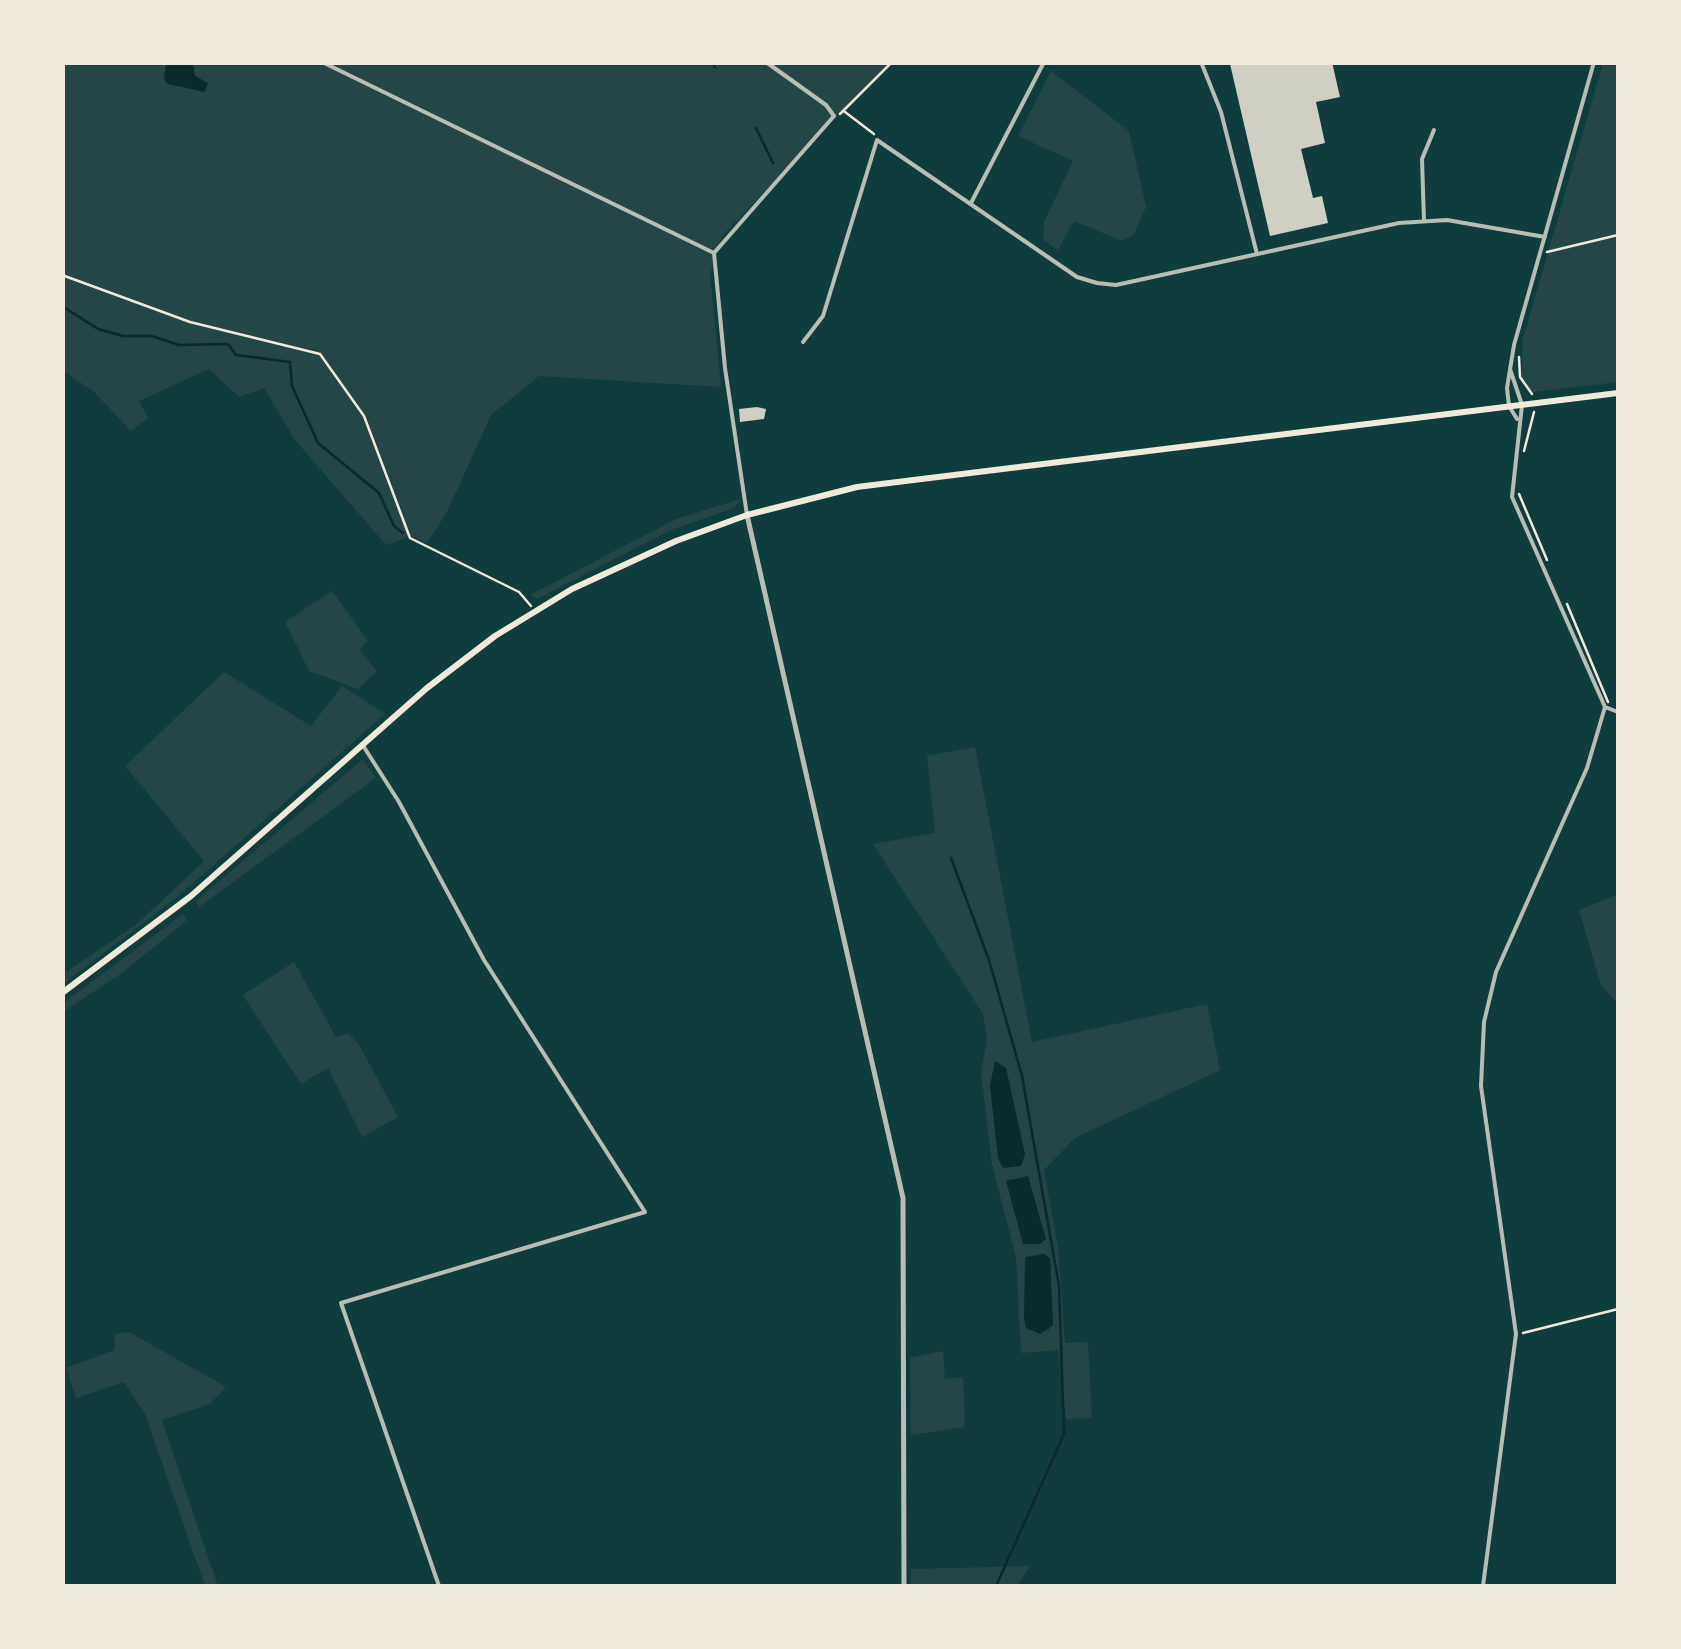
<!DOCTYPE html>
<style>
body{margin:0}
#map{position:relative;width:1681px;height:1649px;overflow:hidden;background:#0f3d3e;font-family:Signika,sans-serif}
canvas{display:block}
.frame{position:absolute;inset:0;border:65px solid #f1e9da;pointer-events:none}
</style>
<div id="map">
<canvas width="1681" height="1649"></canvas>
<div class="frame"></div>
</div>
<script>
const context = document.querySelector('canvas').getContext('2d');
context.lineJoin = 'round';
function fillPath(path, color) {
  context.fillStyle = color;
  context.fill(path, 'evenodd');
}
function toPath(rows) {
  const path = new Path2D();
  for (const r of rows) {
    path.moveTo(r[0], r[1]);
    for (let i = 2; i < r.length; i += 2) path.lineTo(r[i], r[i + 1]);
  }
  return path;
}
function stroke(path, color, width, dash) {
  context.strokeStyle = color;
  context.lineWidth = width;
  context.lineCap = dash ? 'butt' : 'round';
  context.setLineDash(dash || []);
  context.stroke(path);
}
fillPath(toPath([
 [62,63,888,63,722,236,710,274,721,387,539,376,491,415,447,512,427,543,411,536,386,545,295,440,264,388,239,397,209,369,139,401,148,418,131,431,93,391,63,371],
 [1603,63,1618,63,1618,382,1533,392,1521,377,1523,338],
 [1051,71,1129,131,1146,207,1134,235,1122,241,1074,221,1058,250,1043,240,1044,222,1073,161,1018,136],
 [740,499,734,508,671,530,537,599,530,595,676,519],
 [332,591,368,641,359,650,377,671,358,689,309,671,285,622],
 [224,672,311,726,342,686,385,714,175,899,63,984,63,974,137,924,204,861,125,766],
 [975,747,1032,1042,1207,1004,1220,1070,1075,1138,1044,1170,1058,1248,1065,1343,1088,1342,1092,1418,1066,1419,1058,1350,1021,1353,1016,1257,992,1165,981,1072,987,1039,983,1014,873,844,935,833,927,756],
 [995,1062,1006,1068,1024,1163,990,1086],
 [1025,1258,1050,1331,1026,1328],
 [363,759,376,778,199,907,197,900],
 [1618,894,1618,1004,1601,985,1579,910],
 [183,914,187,920,122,973,63,1012,63,1003],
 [294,962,336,1037,348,1033,358,1043,398,1117,362,1137,328,1068,301,1084,243,995],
 [129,1332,226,1387,210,1404,162,1420,218,1586,205,1586,145,1414,124,1382,76,1398,66,1368,114,1350,115,1334],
 [943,1351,945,1379,963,1377,965,1427,911,1435,910,1358],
 [1030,1566,1017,1586,910,1586,911,1569]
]), '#244646');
fillPath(toPath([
 [166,63,193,63,195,76,208,83,205,92,168,84,164,79],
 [995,1061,1006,1068,1025,1154,1021,1166,1003,1168,998,1159,990,1086],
 [1028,1176,1046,1239,1040,1244,1023,1244,1006,1181],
 [1044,1254,1050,1258,1053,1325,1040,1334,1026,1328,1024,1319,1025,1257]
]), '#0a2a2b');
stroke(toPath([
 [712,62,715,67],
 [756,128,773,163],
 [62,306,98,329,123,336,152,336,179,345,228,344,236,355,290,362,292,386,318,443,379,493,394,526,403,533],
 [951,858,989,960,1022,1076,1059,1286,1064,1434,996,1586]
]), '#0a2a2b', 2.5);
fillPath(toPath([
 [1332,62,1340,97,1316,102,1325,143,1301,149,1313,198,1322,196,1328,223,1270,236,1230,64],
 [757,407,766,409,764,419,740,422,739,409]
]), '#cfcfc3');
stroke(toPath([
 [845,112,874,134],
 [840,114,892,62],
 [1547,252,1618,235],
 [62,275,190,322,320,354,364,416,410,538,519,592,531,606],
 [1519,357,1520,377,1532,394],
 [1524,451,1534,412],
 [1519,494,1547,560],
 [1567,604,1608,702],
 [1523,1333,1618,1309]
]), '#f1e9da', 2.5);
stroke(toPath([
 [322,62,714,253],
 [1201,62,1221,112,1257,254],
 [971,203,1044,62],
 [1424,221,1422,159,1434,130],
 [803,342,823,316,877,140,1077,277,1097,283,1116,285,1399,223,1447,220,1545,237],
 [1517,419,1509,406,1507,388,1514,345,1594,62],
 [747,515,725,368,714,253,834,116,826,105,766,62],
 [1605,707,1618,712],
 [362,744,399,802,484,960,645,1212,341,1303,439,1586],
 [1483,1586,1516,1334,1481,1086,1484,1022,1496,972,1587,768,1605,707,1512,497,1522,405,1510,369]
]), '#b8beb3', 4);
stroke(toPath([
 [747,515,903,1198,904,1586]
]), '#b8beb3', 5);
stroke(toPath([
 [62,993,191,896,427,688,495,636,572,589,676,541,747,515,857,487,1618,393]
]), '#f1e9da', 6);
</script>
